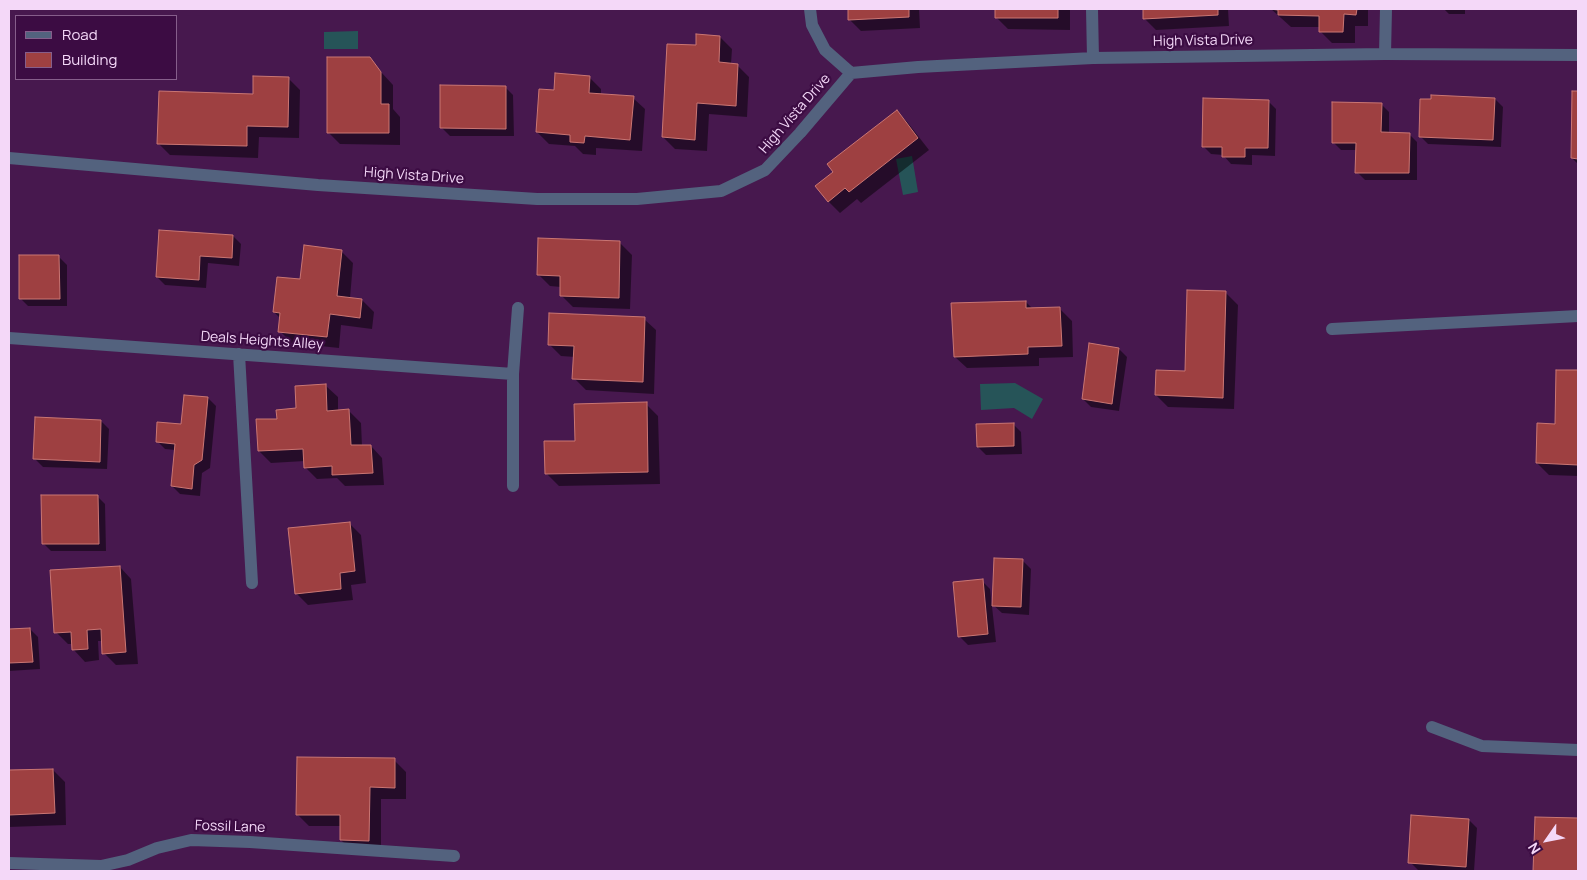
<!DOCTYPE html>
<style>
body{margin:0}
#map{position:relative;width:1587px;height:880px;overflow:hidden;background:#47184e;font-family:Manrope,sans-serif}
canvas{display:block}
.frame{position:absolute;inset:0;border:10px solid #f4d8f8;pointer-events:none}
.legend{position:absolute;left:15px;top:15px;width:162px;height:65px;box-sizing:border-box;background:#3c0c43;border:1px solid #865e8b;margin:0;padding:6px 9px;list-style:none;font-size:15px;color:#f4d8f8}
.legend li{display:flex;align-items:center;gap:10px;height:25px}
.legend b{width:25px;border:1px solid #865e8b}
.north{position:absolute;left:1522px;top:815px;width:50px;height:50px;-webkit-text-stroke:4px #3c0c43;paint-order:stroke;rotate:237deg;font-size:14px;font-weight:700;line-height:20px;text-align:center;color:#f4d8f8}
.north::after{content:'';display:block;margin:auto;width:18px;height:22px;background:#f4d8f8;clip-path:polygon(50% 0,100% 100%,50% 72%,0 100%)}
</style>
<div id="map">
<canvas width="1587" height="880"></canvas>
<div class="frame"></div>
<ul class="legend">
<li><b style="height:6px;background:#53627e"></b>Road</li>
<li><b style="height:14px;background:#9e4041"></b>Building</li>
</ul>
<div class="north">N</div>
</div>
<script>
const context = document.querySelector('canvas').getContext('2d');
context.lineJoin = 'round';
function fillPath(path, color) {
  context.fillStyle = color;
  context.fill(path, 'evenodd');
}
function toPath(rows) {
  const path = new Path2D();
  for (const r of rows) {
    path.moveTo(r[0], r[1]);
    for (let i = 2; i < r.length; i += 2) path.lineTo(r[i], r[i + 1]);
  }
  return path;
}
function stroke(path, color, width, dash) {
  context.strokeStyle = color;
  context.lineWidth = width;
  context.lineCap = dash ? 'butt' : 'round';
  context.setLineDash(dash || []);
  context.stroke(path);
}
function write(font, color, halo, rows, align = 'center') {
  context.font = font + ' Manrope,sans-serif';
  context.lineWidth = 4.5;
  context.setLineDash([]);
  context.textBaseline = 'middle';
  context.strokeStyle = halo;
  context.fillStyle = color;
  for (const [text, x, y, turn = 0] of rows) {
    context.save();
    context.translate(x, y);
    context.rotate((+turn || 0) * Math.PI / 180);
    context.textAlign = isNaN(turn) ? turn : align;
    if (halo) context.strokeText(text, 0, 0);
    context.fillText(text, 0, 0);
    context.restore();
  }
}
fillPath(toPath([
 [358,31,358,49,324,49,324,32],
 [912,156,918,192,903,195,896,159],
 [1015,383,1043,399,1032,419,1014,408,981,410,980,384]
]), '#265458');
fillPath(toPath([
 [849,9,919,9,920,28,861,31,849,19],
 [996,9,1070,9,1070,30,1008,29,996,17],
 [1144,9,1228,9,1229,26,1156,30,1144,18],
 [1271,9,1368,9,1368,26,1355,26,1355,43,1332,43,1320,31,1320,27,1291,27],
 [1444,9,1465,9,1465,14,1449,14],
 [720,37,732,49,731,64,737,65,749,77,747,117,709,114,707,151,675,149,663,137,697,46],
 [369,59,393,85,393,109,400,117,400,145,340,144,328,132],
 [589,77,601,89,601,95,633,98,645,109,642,151,596,148,596,155,583,154,575,146,549,144,537,132,555,92],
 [288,78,300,90,299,138,259,137,258,158,170,155,158,143],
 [505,87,513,95,514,136,450,136,442,128],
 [1573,92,1578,92,1578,164,1572,158],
 [1495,99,1503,107,1501,147,1428,144,1420,136],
 [1268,101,1276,109,1275,156,1252,155,1252,165,1231,164,1223,155,1211,154,1203,146],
 [1381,104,1389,112,1389,134,1409,134,1417,142,1417,180,1365,180,1357,172,1357,150,1341,150,1333,142],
 [897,111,908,123,929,150,861,203,857,199,840,213,828,201,835,172],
 [233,236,241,244,239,266,208,263,206,288,165,285,157,277],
 [620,243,632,255,630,309,573,307,561,295,561,287,550,286,538,274],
 [341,251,353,263,350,298,362,300,374,312,372,329,341,325,339,348,292,343,280,331,281,319,274,312],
 [59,257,67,265,67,306,28,306,20,298],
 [1226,293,1238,305,1234,409,1168,407,1156,395,1186,372],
 [1026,302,1033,309,1060,309,1072,321,1073,357,1039,358,1039,366,967,368,955,357],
 [644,319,656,330,654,394,586,390,574,378,575,357,561,356,549,344],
 [1119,349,1127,357,1119,411,1091,407,1083,399],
 [1557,371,1578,372,1578,476,1549,475,1537,463,1556,425],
 [326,386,338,397,338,411,349,411,361,423,362,446,371,446,382,458,384,485,345,486,337,478,317,479,305,467,305,461,271,463,259,451,278,420,298,409],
 [208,398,216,406,210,468,202,473,200,496,180,494,172,486,175,450,165,449,157,441,183,425],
 [646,404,658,416,660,484,559,486,547,474,577,442],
 [101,421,109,429,107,469,43,467,35,459],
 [1013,424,1021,432,1022,454,986,455,978,447],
 [97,496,105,504,106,551,51,551,43,543],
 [349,523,361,535,366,583,351,585,353,600,308,605,296,593],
 [1023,561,1031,569,1029,615,1002,613,992,604],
 [120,567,131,579,138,664,116,665,104,653,103,641,98,641,99,660,85,662,74,650,73,644,68,644,56,632],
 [982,581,990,589,996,642,968,645,960,637],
 [30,629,38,637,40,669,9,671,9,630],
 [394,760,406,772,406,799,381,799,381,852,353,852,341,840,341,826,309,826,297,814],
 [53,770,65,782,66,825,9,827,9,772],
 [1536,818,1578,819,1578,871,1534,871],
 [1469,820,1477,828,1474,871,1418,870,1410,862]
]), '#0007');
const building = toPath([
 [848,9,909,9,909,17,848,20,848,9],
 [995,9,1058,9,1058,18,995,18,995,9],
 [1143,9,1218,9,1218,15,1143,19,1143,9],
 [1270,9,1357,9,1356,15,1344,14,1343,32,1319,32,1319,16,1278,15,1278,10,1270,9],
 [696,34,720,36,719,62,738,64,736,106,697,103,695,140,662,137,667,44,696,45,696,34],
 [327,57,370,57,381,72,381,104,389,104,389,133,327,133,327,57],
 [555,73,590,76,589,93,634,96,630,140,585,136,584,143,570,142,570,135,536,132,539,89,554,90,555,73],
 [253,76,289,77,288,127,247,126,247,146,157,144,159,91,253,94,253,76],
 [440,85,506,86,506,129,440,128,440,85],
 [1572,91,1578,91,1578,159,1571,158,1572,91],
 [1431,95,1495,98,1493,140,1419,137,1420,99,1431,99,1431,95],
 [1203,98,1269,100,1268,148,1245,148,1245,157,1222,157,1222,147,1202,147,1203,98],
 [1332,102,1382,103,1381,132,1410,133,1409,173,1355,173,1356,143,1332,143,1332,102],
 [897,110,918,138,849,192,845,188,828,202,815,186,833,172,827,164,897,110],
 [159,230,233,235,232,258,200,256,199,280,156,277,159,230],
 [538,238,620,241,619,298,560,296,560,276,537,275,538,238],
 [304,245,342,250,337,296,362,299,360,318,330,314,327,337,278,332,280,313,273,312,277,277,300,279,304,245],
 [19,255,59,255,60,299,19,299,19,255],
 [1187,290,1226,291,1223,398,1155,395,1156,370,1185,371,1187,290],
 [1026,301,1026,308,1060,307,1062,346,1028,347,1028,354,954,357,951,303,1026,301],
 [549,313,645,317,643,382,572,379,574,346,548,345,549,313],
 [1089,343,1119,348,1112,404,1082,399,1089,343],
 [1556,370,1578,370,1578,465,1536,463,1537,423,1555,424,1556,370],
 [326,384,327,411,349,409,351,445,371,445,373,473,332,475,332,466,304,468,303,449,258,451,256,419,277,419,276,410,296,408,295,386,326,384],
 [184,395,208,397,202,460,194,465,192,489,171,486,175,444,156,442,157,422,181,424,184,395],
 [647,402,648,472,545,474,544,441,575,441,574,404,647,402],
 [35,417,101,420,100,462,33,459,35,417],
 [1014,423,1014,446,977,447,976,424,1014,423],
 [41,495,98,495,99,544,42,544,41,495],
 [350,522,355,571,340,573,341,589,295,594,288,528,350,522],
 [994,558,1023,559,1021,607,992,606,994,558],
 [120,566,126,652,102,654,101,629,87,630,88,649,72,650,71,632,54,633,50,570,120,566],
 [983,579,988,634,958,637,953,582,983,579],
 [30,628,33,662,9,663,9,629,30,628],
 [297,757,395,758,395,788,370,787,369,841,340,840,340,815,296,815,297,757],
 [53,769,55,813,9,815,9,770,53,769],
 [1411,815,1469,819,1466,867,1408,863,1411,815],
 [1535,817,1578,818,1578,871,1533,871,1535,817]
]);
fillPath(building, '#9e4041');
stroke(building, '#ca7673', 1);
stroke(toPath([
 [9,863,101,866,128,860,157,848,191,840,250,842,454,856]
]), '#53627e', 12);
stroke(toPath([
 [810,9,812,25,825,50,851,73],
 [1092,9,1093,58],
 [1385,54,1386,9],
 [9,158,318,185,537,199,637,199,721,191,765,170,800,133,851,73,918,67,1093,58,1385,54,1578,55],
 [1332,329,1578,316],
 [9,338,513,374],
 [239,354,252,583],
 [513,486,513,374,518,308],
 [1432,727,1482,746,1578,750]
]), '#53627e', 12);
write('14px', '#f4d8f8', '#3c0c43', [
 ["High Vista Drive",1203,41,-1],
 ["High Vista Drive",795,114,-49],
 ["High Vista Drive",414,176,4],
 ["Deals Heights Alley",262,341,4],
 ["Fossil Lane",230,827,2]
]);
</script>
